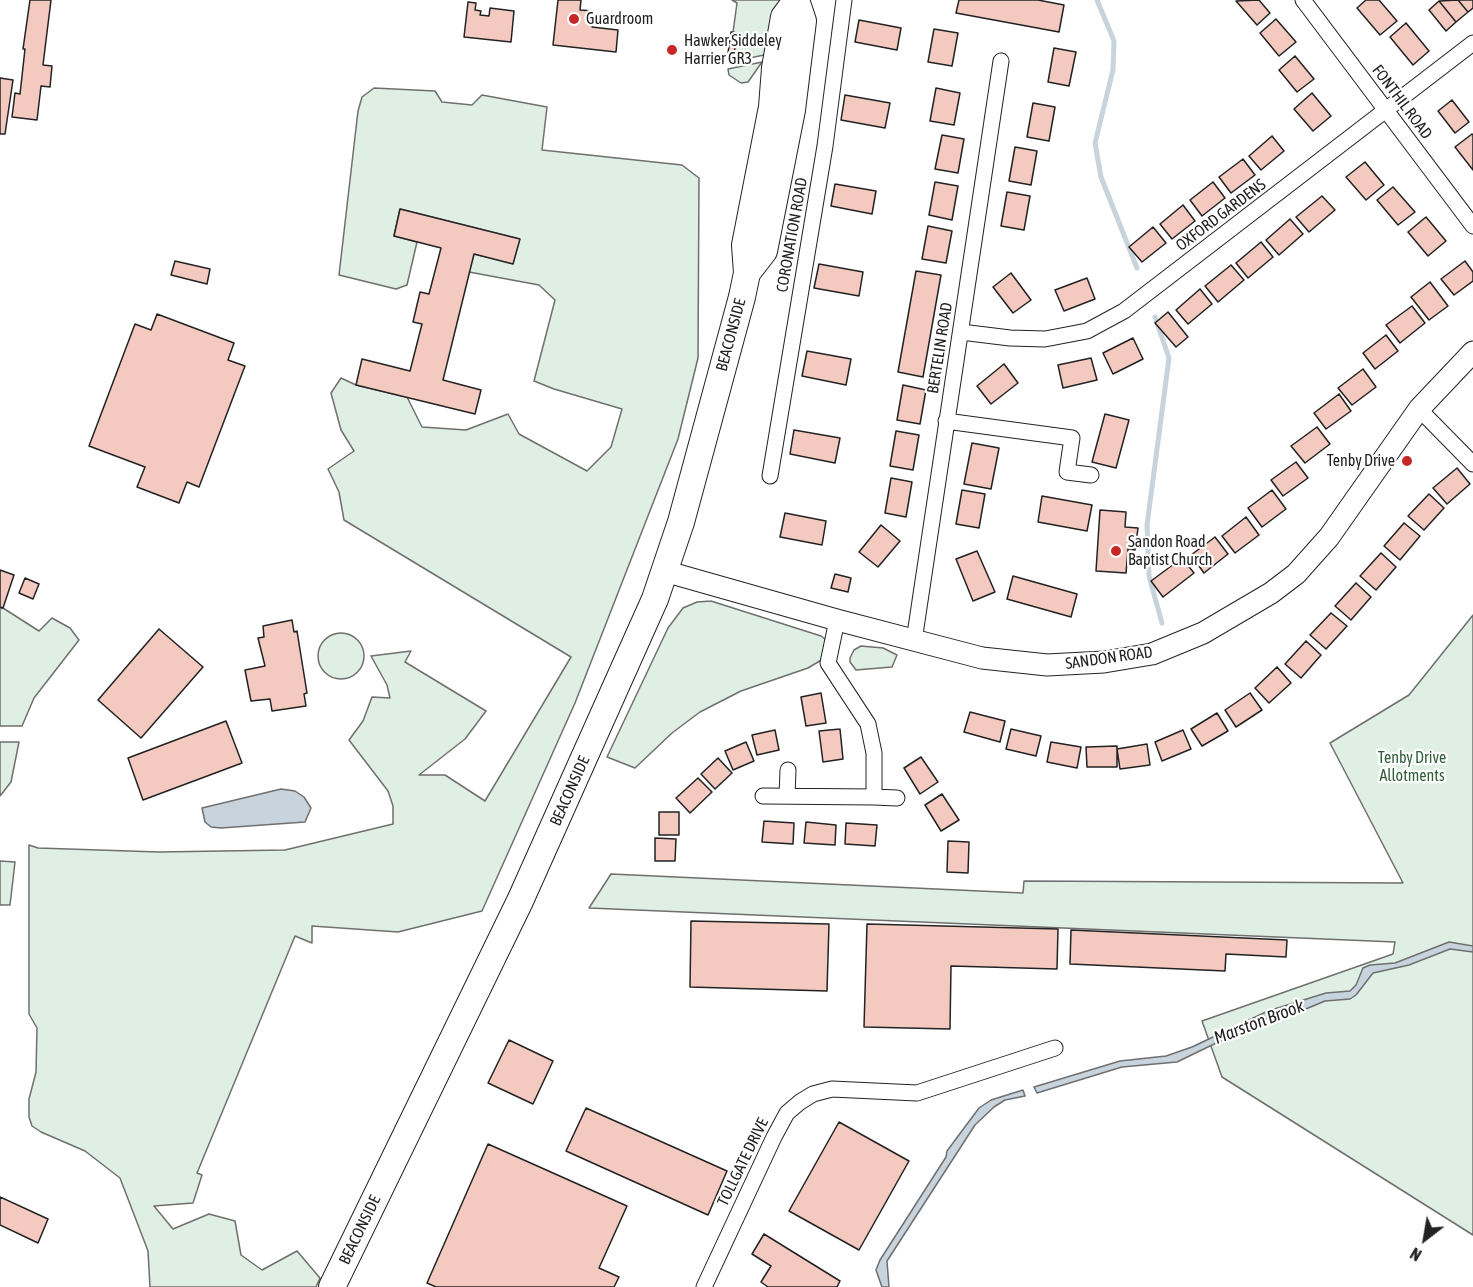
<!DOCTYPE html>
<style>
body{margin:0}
#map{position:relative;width:1473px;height:1287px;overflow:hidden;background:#fff;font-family:"Asap Condensed",sans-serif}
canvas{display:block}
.north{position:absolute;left:1395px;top:1209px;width:60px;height:60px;-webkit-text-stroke:4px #fff;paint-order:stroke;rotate:211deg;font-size:16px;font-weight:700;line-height:24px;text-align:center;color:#222}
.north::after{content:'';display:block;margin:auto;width:21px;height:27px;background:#222;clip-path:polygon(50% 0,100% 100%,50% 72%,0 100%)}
</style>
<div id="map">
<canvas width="1473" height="1287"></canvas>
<div class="north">N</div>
</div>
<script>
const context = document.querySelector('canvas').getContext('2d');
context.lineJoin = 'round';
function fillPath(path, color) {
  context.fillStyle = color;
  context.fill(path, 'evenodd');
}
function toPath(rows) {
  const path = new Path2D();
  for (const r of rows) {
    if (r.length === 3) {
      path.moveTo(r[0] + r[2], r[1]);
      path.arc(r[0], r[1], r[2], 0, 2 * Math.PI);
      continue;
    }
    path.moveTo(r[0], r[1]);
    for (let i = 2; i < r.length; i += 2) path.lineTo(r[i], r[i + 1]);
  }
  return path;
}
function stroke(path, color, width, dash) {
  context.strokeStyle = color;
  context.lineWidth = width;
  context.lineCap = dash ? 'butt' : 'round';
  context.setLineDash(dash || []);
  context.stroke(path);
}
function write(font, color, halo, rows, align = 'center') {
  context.font = font + ' "Asap Condensed",sans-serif';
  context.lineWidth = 4.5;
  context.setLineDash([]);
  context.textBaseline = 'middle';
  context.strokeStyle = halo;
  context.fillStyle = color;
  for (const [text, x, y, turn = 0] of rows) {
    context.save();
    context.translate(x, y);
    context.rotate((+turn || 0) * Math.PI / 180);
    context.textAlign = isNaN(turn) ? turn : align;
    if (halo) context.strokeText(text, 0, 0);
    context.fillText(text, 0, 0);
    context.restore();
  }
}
const green = toPath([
 [732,0,781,0,769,54,730,62,730,53,734,53,737,33,733,32,737,3,732,0],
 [762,62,748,82,741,83,729,75,728,69,762,62],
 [374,88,435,91,442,102,472,105,482,95,547,107,542,150,682,165,699,178,698,358,678,439,575,703,482,911,398,932,312,926,312,943,295,936,197,1173,202,1175,193,1203,154,1206,173,1229,209,1214,235,1221,241,1255,262,1270,297,1251,320,1278,316,1287,150,1287,148,1251,120,1178,85,1151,41,1132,32,1126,29,1117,29,1099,36,1072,37,1028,29,1014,29,845,38,848,159,852,285,850,393,824,393,806,388,791,349,740,363,721,372,697,390,698,387,685,371,656,411,651,405,662,486,711,465,739,419,775,445,775,485,801,571,657,344,520,339,492,328,469,354,451,341,430,331,393,341,378,356,385,407,397,422,427,466,430,508,414,519,434,587,471,611,447,622,409,554,389,534,381,555,300,539,285,469,272,474,254,513,263,519,239,400,209,394,236,417,242,407,285,396,289,339,275,358,111,362,97,374,88],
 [711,601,821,636,825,639,825,648,823,659,808,668,741,691,700,712,672,733,635,768,607,757,668,628,683,608,697,602,711,601],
 [3,608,39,631,52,618,70,628,79,640,34,698,22,726,0,726,0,609,3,608],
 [1473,615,1473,1235,1222,1077,1202,1021,1393,954,1395,942,589,908,611,874,1023,893,1024,881,1403,883,1330,743,1409,695,1473,615],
 [341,656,23],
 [861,646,883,648,897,655,892,667,856,670,850,662,850,658,854,650,861,646],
 [0,742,19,742,11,782,0,796,0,742],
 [0,861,15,862,10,905,0,905,0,861]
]);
fillPath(green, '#e0efe3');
stroke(green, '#6f6f6f', 1.5);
const water = toPath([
 [281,789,295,791,304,797,311,808,305,822,221,828,211,827,205,822,202,808,281,789],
 [1449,942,1473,946,1473,952,1450,949,1409,965,1373,973,1356,995,1350,999,1325,1001,1301,1011,1270,1017,1177,1062,1122,1067,1037,1093,1034,1087,1120,1061,1166,1056,1192,1047,1268,1011,1326,993,1350,991,1356,985,1363,968,1370,965,1395,963,1449,942],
 [1023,1090,1025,1096,1005,1100,994,1107,975,1125,887,1261,889,1287,882,1287,876,1270,880,1260,946,1157,947,1151,979,1108,991,1100,1023,1090]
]);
fillPath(water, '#c7d3dd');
stroke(water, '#6f6f6f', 1.5);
stroke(toPath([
 [1097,0,1114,41,1113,70,1095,143,1101,177,1137,268],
 [1155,317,1169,358,1147,525,1149,576,1162,623]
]), '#c7d3dd', 5);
const building = toPath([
 [30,0,51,0,43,65,52,66,50,87,41,86,37,120,12,117,15,93,20,94,25,49,23,49,30,0],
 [558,0,581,0,580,10,593,11,592,27,618,30,616,52,553,45,558,0],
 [959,0,1038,0,1064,5,1059,32,956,13,959,0],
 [1259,0,1270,13,1257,25,1236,1,1259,0],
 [1366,0,1379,0,1397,21,1380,35,1357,8,1366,0],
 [1458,0,1473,0,1473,8,1468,12,1458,0],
 [1458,0,1468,12,1456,22,1439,1,1458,0],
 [1439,1,1456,22,1446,31,1429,10,1439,1],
 [468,2,476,3,475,10,481,11,480,15,489,16,490,8,514,11,511,42,464,37,468,2],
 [1276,19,1296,42,1279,56,1260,33,1276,19],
 [859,20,901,28,897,50,855,42,859,20],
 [1406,23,1429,51,1413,65,1390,37,1406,23],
 [934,29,958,33,952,66,928,62,934,29],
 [731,32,737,33,734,53,728,53,731,32],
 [1054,48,1076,52,1069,86,1048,82,1054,48],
 [1295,56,1314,79,1297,92,1279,70,1295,56],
 [0,78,13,80,5,134,0,134,0,78],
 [936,88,960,93,954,125,930,121,936,88],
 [1312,93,1331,116,1313,131,1294,109,1312,93],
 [845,95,890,103,885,128,841,120,845,95],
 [1452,100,1469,122,1455,133,1438,111,1452,100],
 [1033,103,1055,107,1049,141,1027,137,1033,103],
 [1472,134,1473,135,1473,170,1455,147,1472,134],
 [942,135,964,139,958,173,935,169,942,135],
 [1272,136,1284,151,1261,170,1249,156,1272,136],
 [1015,147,1037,151,1031,185,1009,181,1015,147],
 [1243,159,1255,175,1231,193,1219,177,1243,159],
 [1365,162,1384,185,1366,200,1346,177,1365,162],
 [935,182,958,186,952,220,929,215,935,182],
 [1213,182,1225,198,1202,216,1190,200,1213,182],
 [835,184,876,191,872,214,831,206,835,184],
 [1393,187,1415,212,1398,225,1377,200,1393,187],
 [1007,192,1030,196,1024,230,1001,226,1007,192],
 [1322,196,1335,210,1309,232,1296,217,1322,196],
 [1183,205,1195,221,1172,239,1160,224,1183,205],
 [400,209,520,239,513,264,474,254,443,380,481,390,475,414,356,385,362,359,410,371,422,324,413,322,420,292,429,294,441,248,394,236,400,209],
 [1426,217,1446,241,1428,256,1408,232,1426,217],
 [1290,219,1303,234,1279,255,1266,240,1290,219],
 [928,226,952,231,946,263,922,259,928,226],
 [1153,227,1166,243,1142,262,1129,247,1153,227],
 [1261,242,1273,257,1248,278,1236,263,1261,242],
 [175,261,210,269,207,284,171,275,175,261],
 [1465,261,1473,272,1473,281,1454,295,1441,279,1465,261],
 [819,264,863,272,859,296,814,288,819,264],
 [1231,265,1244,280,1218,302,1205,286,1231,265],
 [916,271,941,275,923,377,898,372,916,271],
 [1011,273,1031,300,1013,313,993,287,1011,273],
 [1087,278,1095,299,1064,311,1055,290,1087,278],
 [1430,282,1448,306,1429,320,1411,297,1430,282],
 [1200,289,1212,304,1188,324,1176,310,1200,289],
 [1412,306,1425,323,1400,343,1386,325,1412,306],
 [1168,312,1188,337,1176,347,1155,323,1168,312],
 [157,314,234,343,228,360,245,366,199,487,187,482,179,503,137,487,145,467,89,446,135,324,151,330,157,314],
 [1386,335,1398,351,1375,369,1363,353,1386,335],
 [1133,338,1143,359,1113,374,1103,353,1133,338],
 [807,351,851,359,846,385,802,376,807,351],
 [1091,358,1097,380,1063,388,1058,365,1091,358],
 [1004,364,1018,383,991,404,977,386,1004,364],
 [1363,369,1376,387,1352,405,1338,388,1363,369],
 [903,385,926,390,920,424,897,420,903,385],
 [1339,394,1351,411,1326,429,1314,413,1339,394],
 [1105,414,1129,420,1116,468,1092,462,1105,414],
 [1317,427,1330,444,1305,463,1291,446,1317,427],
 [794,430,840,438,835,463,790,454,794,430],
 [896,431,919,435,913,470,890,466,896,431],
 [972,443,999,448,991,489,964,484,972,443],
 [1296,462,1308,478,1283,496,1271,480,1296,462],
 [1457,468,1470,484,1447,504,1433,488,1457,468],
 [891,478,912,482,906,517,885,513,891,478],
 [962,490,985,494,979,528,956,524,962,490],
 [1272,490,1286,509,1262,527,1248,508,1272,490],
 [1429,494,1444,508,1424,530,1408,516,1429,494],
 [1042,496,1092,505,1087,531,1038,522,1042,496],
 [1100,510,1126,512,1125,527,1138,528,1135,550,1128,549,1126,573,1096,571,1100,510],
 [785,513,826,521,822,545,780,537,785,513],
 [1246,517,1259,535,1235,553,1222,536,1246,517],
 [1404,523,1420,536,1400,560,1384,546,1404,523],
 [881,525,900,541,878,567,859,552,881,525],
 [1215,537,1228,554,1204,573,1191,555,1215,537],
 [977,551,995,592,973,601,956,559,977,551],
 [1381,553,1396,567,1376,590,1360,576,1381,553],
 [1182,558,1194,573,1163,597,1151,581,1182,558],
 [0,570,14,575,3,608,0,607,0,570],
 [835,574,851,578,848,592,831,588,835,574],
 [1013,576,1077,594,1071,617,1007,599,1013,576],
 [25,578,39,584,33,599,19,593,25,578],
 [1356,583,1371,597,1351,620,1335,606,1356,583],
 [1331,613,1347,626,1326,649,1310,635,1331,613],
 [292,620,294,632,297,631,307,693,304,694,306,706,272,711,270,699,251,701,245,670,265,666,258,638,264,637,263,626,292,620],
 [159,629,203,667,141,738,98,700,159,629],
 [1306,641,1321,655,1301,678,1285,664,1306,641],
 [1277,667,1291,683,1269,703,1255,688,1277,667],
 [821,693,826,723,806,726,801,697,821,693],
 [1250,693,1262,710,1236,727,1225,710,1250,693],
 [970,712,1005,721,1000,742,964,732,970,712],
 [1217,713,1228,731,1202,746,1191,729,1217,713],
 [226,721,242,763,143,800,128,758,226,721],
 [840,729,843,759,823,762,819,731,840,729],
 [1011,729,1041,736,1036,756,1006,749,1011,729],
 [775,730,779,750,757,755,752,735,775,730],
 [1183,730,1191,749,1162,761,1155,742,1183,730],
 [746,742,754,761,733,770,725,751,746,742],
 [1051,742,1081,747,1077,768,1047,762,1051,742],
 [1147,744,1150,765,1120,769,1117,749,1147,744],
 [1117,746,1117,767,1087,767,1086,747,1117,746],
 [921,757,938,782,920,794,904,768,921,757],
 [718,758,732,773,715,789,701,774,718,758],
 [698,778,712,792,690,813,676,798,698,778],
 [942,794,959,820,941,831,925,805,942,794],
 [659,812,679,812,679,835,659,835,659,812],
 [764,821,794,823,793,844,762,842,764,821],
 [806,822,836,825,835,845,804,843,806,822],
 [846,823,877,825,875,846,845,844,846,823],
 [655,838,676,839,675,861,655,861,655,838],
 [948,841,969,842,968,873,947,872,948,841],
 [691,921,829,924,827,991,690,987,691,921],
 [867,924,1058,929,1057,969,951,966,950,1029,864,1027,867,924],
 [1071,930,1287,940,1286,957,1226,954,1225,971,1070,964,1071,930],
 [509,1040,553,1061,533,1104,488,1083,509,1040],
 [586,1108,727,1171,708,1215,566,1151,586,1108],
 [839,1122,909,1161,859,1250,789,1211,839,1122],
 [488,1144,627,1206,599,1268,619,1277,614,1287,436,1287,427,1283,488,1144],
 [0,1197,48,1219,38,1243,0,1225,0,1197],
 [764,1234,840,1281,837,1287,768,1287,761,1282,771,1266,752,1254,764,1234]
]);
fillPath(building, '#f3c9c0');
stroke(building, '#222', 1.5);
const minor = toPath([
 [1303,0,1473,226],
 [961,332,1010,338,1045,339,1087,331,1124,311,1473,43],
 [1419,409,1473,464],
 [946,421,1072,438,1067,472,1091,475],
 [770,476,825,146,844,0],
 [914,641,1001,61],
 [763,796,874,797,874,753,868,724,828,663,837,620],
 [787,796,788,770],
 [874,797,897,798],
 [704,1287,774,1137,787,1113,800,1102,813,1094,832,1089,917,1093,1055,1048]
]);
const secondary = toPath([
 [664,571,837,620,982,658,1047,665,1104,662,1152,654,1203,633,1271,593,1296,574,1329,537,1419,409,1473,352]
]);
const trunk = toPath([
 [747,273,764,251,792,110,803,21,796,0],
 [332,1287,520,901,655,599,681,522,742,297,747,273,745,245,772,107,775,68,784,17,796,1]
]);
stroke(minor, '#222', 17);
stroke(secondary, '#222', 23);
stroke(trunk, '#222', 28);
stroke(minor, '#fff', 15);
stroke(secondary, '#fff', 21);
stroke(trunk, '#fff', 26);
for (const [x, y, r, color] of [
 [574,19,6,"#c62828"],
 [672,50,6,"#c62828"],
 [1407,461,6,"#c62828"],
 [1116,551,6,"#c62828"]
]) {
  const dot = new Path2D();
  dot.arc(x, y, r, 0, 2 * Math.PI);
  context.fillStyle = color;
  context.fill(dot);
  stroke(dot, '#fff', 2);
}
write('16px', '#222', '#fff', [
 ["Guardroom",586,19],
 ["Hawker Siddeley",684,41],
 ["Harrier GR3",684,59],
 ["Tenby Drive",1395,461,"right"],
 ["Sandon Road",1128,542],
 ["Baptist Church",1128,560]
], 'left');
write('16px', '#222', '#fff', [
 ["FONTHIL ROAD",1402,102,53],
 ["OXFORD GARDENS",1221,215,-37],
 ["CORONATION ROAD",792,235,-80],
 ["BEACONSIDE",731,335,-75],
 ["BERTELIN ROAD",940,348,-81],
 ["SANDON ROAD",1109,658,-8],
 ["BEACONSIDE",570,791,-66],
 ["TOLLGATE DRIVE",743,1162,-64],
 ["BEACONSIDE",360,1230,-64]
]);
write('16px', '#2f5e38', '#fff', [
 ["Tenby Drive",1412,758],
 ["Allotments",1412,776]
]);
write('italic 18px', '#222', '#fff', [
 ["Marston Brook",1259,1022,-21]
]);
</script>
